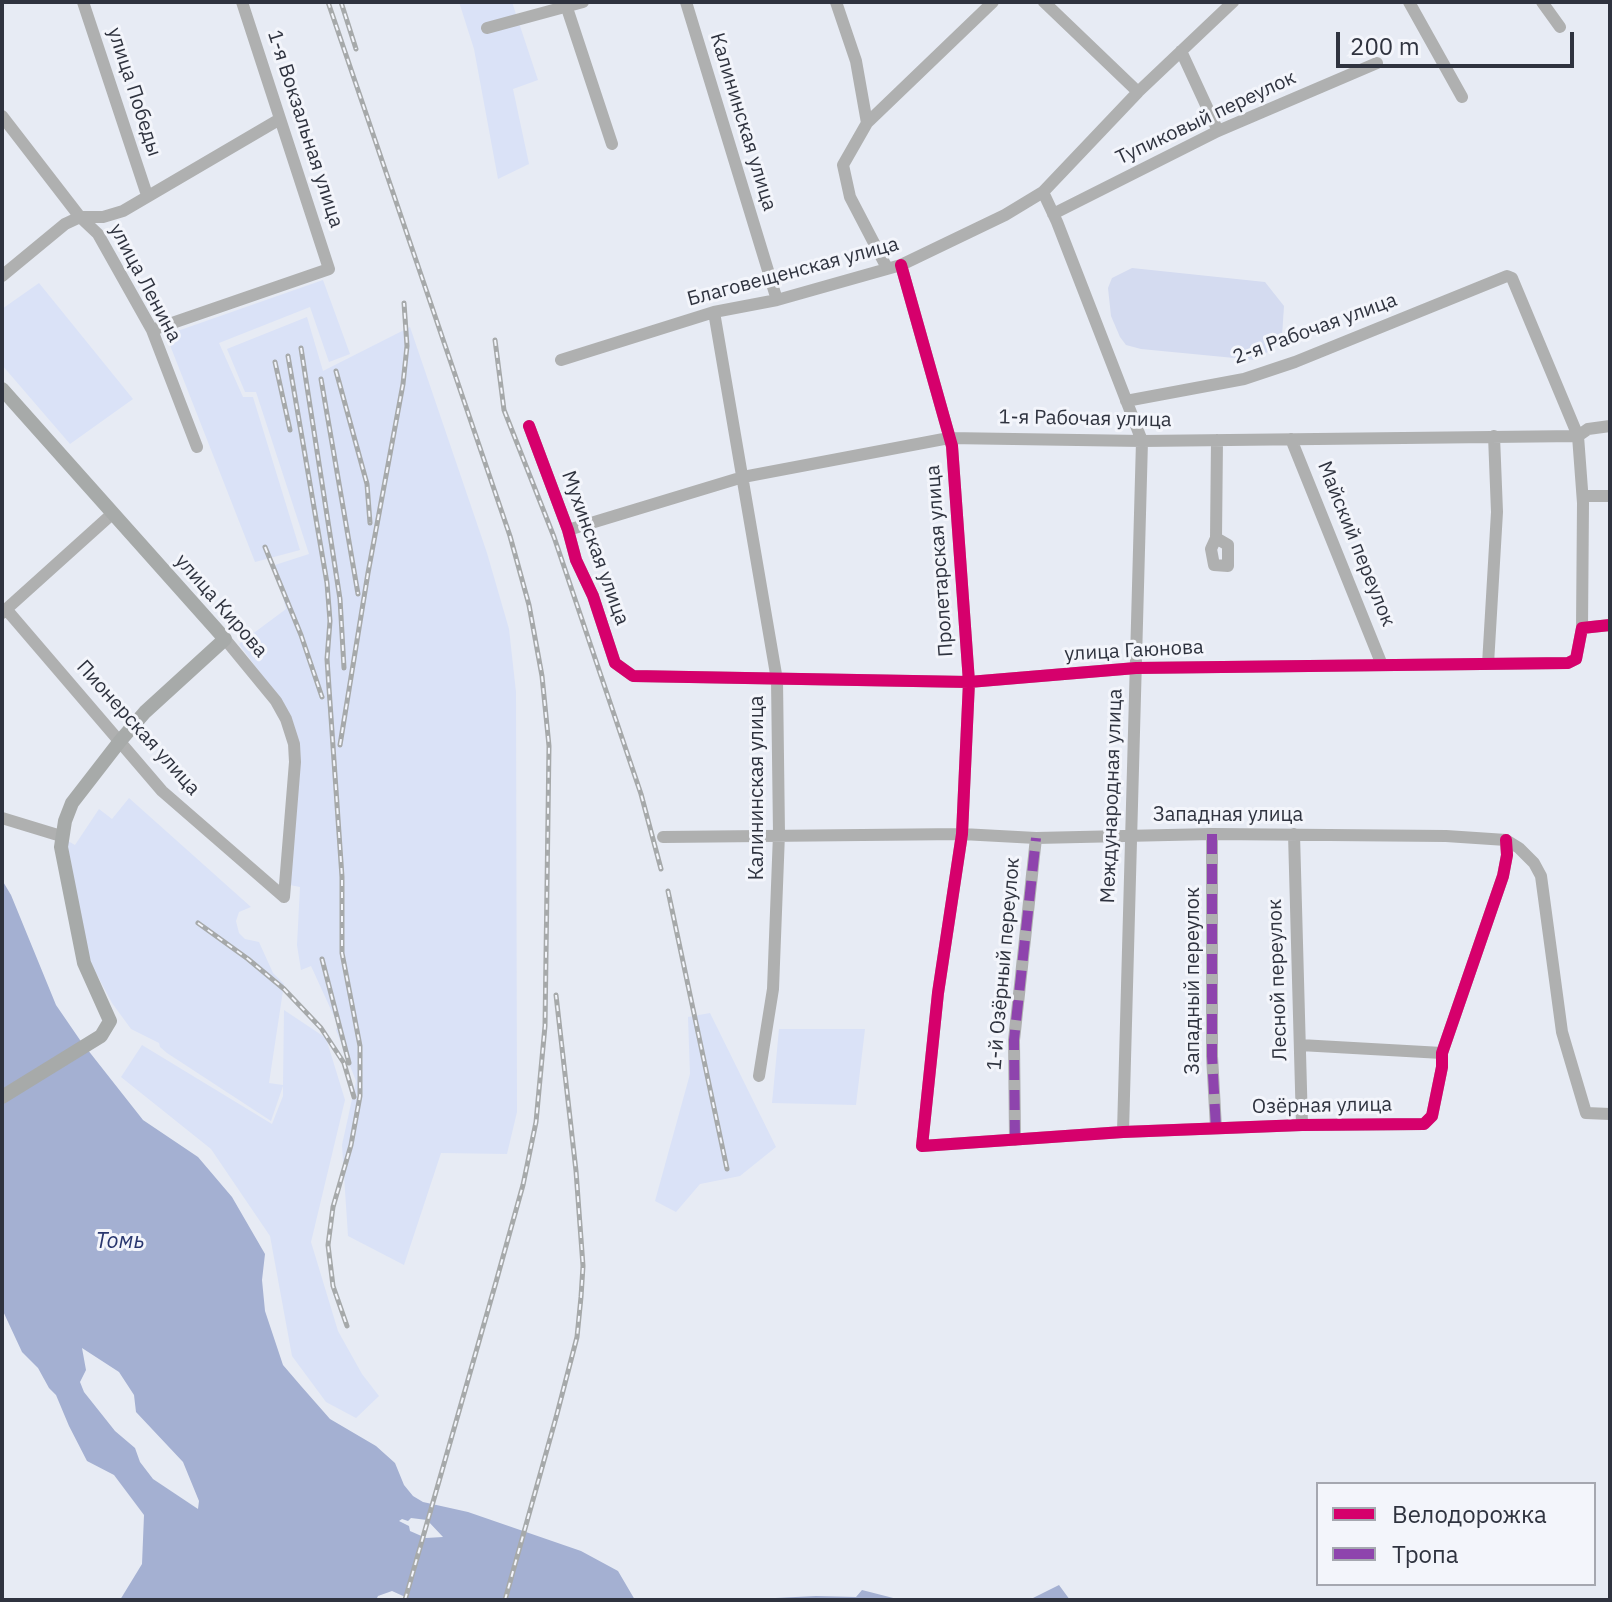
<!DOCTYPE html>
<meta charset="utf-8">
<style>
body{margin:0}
#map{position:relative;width:1612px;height:1602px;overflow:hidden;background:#e7ebf4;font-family:"IBM Plex Sans",sans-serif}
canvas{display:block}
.frame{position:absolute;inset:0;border:4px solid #2f333f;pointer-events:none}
.legend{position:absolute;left:1316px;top:1482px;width:280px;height:104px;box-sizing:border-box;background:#f3f5fb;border:2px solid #a5a7b0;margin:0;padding:10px 14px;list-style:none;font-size:24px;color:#2f333f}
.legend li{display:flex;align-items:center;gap:16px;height:40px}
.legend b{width:40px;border:2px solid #a5a7b0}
.scale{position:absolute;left:1336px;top:32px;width:238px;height:36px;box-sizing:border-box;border:4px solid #2f333f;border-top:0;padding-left:10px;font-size:24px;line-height:28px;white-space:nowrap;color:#2f333f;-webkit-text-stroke:6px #f3f5fb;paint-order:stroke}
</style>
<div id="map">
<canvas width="1612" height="1602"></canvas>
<div class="frame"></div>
<ul class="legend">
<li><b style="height:10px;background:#d6006c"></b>Велодорожка</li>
<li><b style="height:10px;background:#8e44ad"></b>Тропа</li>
</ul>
<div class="scale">200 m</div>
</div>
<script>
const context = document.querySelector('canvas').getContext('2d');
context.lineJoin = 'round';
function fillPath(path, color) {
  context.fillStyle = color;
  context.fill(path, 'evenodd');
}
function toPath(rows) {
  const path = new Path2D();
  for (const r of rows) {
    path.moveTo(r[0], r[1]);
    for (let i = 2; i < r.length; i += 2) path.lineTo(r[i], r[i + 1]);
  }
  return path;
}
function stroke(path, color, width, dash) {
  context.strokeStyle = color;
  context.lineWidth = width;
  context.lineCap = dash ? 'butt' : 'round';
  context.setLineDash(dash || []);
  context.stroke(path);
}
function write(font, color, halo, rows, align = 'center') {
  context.font = font + ' "IBM Plex Sans",sans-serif';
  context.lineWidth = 6;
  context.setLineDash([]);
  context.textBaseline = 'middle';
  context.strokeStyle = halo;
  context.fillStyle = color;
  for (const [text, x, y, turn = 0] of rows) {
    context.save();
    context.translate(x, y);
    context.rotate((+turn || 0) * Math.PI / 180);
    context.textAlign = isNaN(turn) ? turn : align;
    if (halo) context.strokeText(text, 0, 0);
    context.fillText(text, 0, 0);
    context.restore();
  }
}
fillPath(toPath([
 [459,2,512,2,538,80,513,89,529,164,498,179,474,49],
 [323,280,350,354,329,362,310,307,219,343,243,397,253,397,300,550,255,562,166,335],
 [39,283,133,399,70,444,2,365,2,309],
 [307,317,323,371,410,327,487,553,509,629,516,692,517,1112,507,1154,441,1153,404,1265,348,1236,342,1145,356,1081,336,1030,338,1025,311,966,301,970,297,945,300,887,290,885,298,759,282,703,239,644,286,609,275,565,309,554,256,392,245,392,227,349],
 [129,798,251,907,239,912,236,921,239,933,245,939,259,942,273,973,284,984,269,1083,283,1085,284,1010,326,1038,345,1100,311,1242,338,1331,362,1374,379,1396,356,1418,326,1402,292,1356,270,1236,211,1149,121,1077,142,1045,272,1124,283,1096,283,1086,271,1121,167,1053,160,1047,159,1043,131,1029,112,1003,88,958,66,840,75,845,99,809,112,819],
 [710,1013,776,1147,740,1176,700,1184,676,1212,655,1201,690,1074,688,1017],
 [779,1029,865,1029,856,1105,772,1103]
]), '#dae2f7');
fillPath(toPath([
 [1132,268,1265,282,1284,306,1282,336,1274,348,1255,360,1141,349,1126,345,1120,337,1111,316,1108,288,1112,278]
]), '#d4dbf0');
fillPath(toPath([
 [2,880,11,895,56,1005,80,1040,143,1120,198,1157,232,1197,265,1254,262,1280,265,1311,283,1365,301,1386,330,1419,376,1446,395,1463,404,1485,413,1496,423,1502,468,1512,581,1551,618,1571,635,1600,412,1600,392,1591,378,1596,376,1600,120,1600,142,1564,144,1515,114,1475,87,1461,69,1426,56,1395,49,1388,38,1368,22,1352,2,1309],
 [82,1348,119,1372,134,1395,136,1412,183,1462,199,1501,198,1509,153,1479,140,1462,135,1448,115,1431,84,1392,80,1382,86,1370],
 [411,1518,427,1520,443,1537,426,1538,410,1531,409,1526,399,1521,402,1519,408,1521],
 [1059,1585,1070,1600,1029,1600],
 [862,1590,901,1600,735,1600,816,1596,856,1597]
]), '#a4b0d2');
stroke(toPath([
 [83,2,147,195],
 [565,2,612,144],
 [686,2,777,300],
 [836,2,856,61,867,123,843,165,850,197,887,268],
 [1044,2,1138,92],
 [1409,2,1462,97],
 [1542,2,1560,27],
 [487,28,583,2],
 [1181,51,1218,131],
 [2,116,80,217,98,234,152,330,197,447],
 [867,123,993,2],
 [1043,192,1057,222,1142,441,1123,1132],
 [1053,214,1218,131,1377,63],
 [901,265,952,446,969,682,962,834,938,993,922,1146,1123,1132,1302,1125,1424,1124,1432,1116,1442,1067,1442,1053,1503,876,1507,855,1506,840],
 [2,276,65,224,80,217,103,217,123,211,280,119],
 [714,312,777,680,779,834,773,989,759,1076],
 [152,330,329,269,242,2],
 [561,360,714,312,777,300,901,265,1005,215,1043,192,1138,92,1233,2],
 [1126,401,1244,379,1295,362,1507,276,1512,278,1578,436,1583,503,1582,628],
 [529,426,568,530,576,560,593,596,615,663,633,676,969,682,1136,668,1568,663,1576,659,1582,628,1610,625],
 [1291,439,1382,665],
 [1583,496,1610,496],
 [568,530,743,477,949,438,1142,441,1578,436,1588,429,1610,426],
 [1216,538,1228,545,1228,566,1214,565,1211,549,1216,538,1217,440],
 [6,609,162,791,284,897],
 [2,613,112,514],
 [225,639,276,701,286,719,294,744,295,762,284,897],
 [1488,664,1497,512,1494,436],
 [2,818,61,836],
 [1212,834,1212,1056,1216,1128],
 [1294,834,1302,1125],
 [663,837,962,834,1036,838,1212,834,1446,836,1506,840,1519,848,1534,863,1541,876,1562,1032,1586,1113,1610,1114],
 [1300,1045,1442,1053],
 [1015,1140,1014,1040,1036,838]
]), '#afb0b0', 12);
stroke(toPath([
 [2,389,225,639,145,712,120,741,72,803,65,821,61,847,84,963,110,1021,101,1036,2,1097]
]), '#a7aaa9', 14);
const rail = toPath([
 [328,2,510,536,529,605,542,676,549,746,545,1026,536,1122,523,1185,496,1282,405,1600],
 [341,2,356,49],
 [495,340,504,410,554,537,641,794,661,869],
 [301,348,340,599,344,668],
 [288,356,327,583,330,621,327,659,342,877,342,953,360,1046,360,1096,351,1145,333,1207,328,1245,333,1286,347,1326],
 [275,362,290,430],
 [336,371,367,484,370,523],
 [321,379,358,594],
 [265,547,301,635,322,697],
 [340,745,368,573,403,384,407,346,404,303],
 [668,891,727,1169],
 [198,923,248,959,284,989,321,1028,344,1063,354,1097],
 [322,959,349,1063],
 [505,1600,557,1414,577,1337,581,1297,583,1266,576,1171,556,995]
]);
stroke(rail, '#a6a9aa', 5);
stroke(rail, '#f3f5fb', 2, [6]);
stroke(toPath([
 [1212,834,1212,1056,1216,1128],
 [1015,1140,1014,1040,1036,838]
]), '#8e44ad', 10, [20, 10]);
stroke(toPath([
 [901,265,952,446,969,682,962,834,938,993,922,1146,1123,1132,1302,1125,1424,1124,1432,1116,1442,1067,1442,1053,1503,876,1507,855,1506,840],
 [529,426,568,530,576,560,593,596,615,663,633,676,969,682,1136,668,1568,663,1576,659,1582,628,1610,625]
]), '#d6006c', 12);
write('20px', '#2f333f', '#f3f5fb', [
 ["улица Победы",134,92,72],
 ["Тупиковый переулок",1206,118,-25],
 ["Калининская улица",743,122,73],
 ["1-я Вокзальная улица",305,129,72],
 ["Благовещенская улица",793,272,-15],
 ["улица Ленина",145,283,62],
 ["2-я Рабочая улица",1315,329,-20],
 ["1-я Рабочая улица",1085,419,1],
 ["Майский переулок",1356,544,68],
 ["Мухинская улица",595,548,70],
 ["Пролетарская улица",940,561,-94],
 ["улица Кирова",221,606,49],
 ["улица Гаюнова",1134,651,-3],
 ["Пионерская улица",138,728,48],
 ["Калининская улица",757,788,-90],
 ["Международная улица",1112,796,-88],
 ["Западная улица",1228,815],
 ["1-й Озёрный переулок",1004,964,-85],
 ["Лесной переулок",1278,980,-92],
 ["Западный переулок",1193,981,-90],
 ["Озёрная улица",1322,1106,-1]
]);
write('italic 22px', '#28366e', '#f3f5fb', [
 ["Томь",120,1242]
]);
</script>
